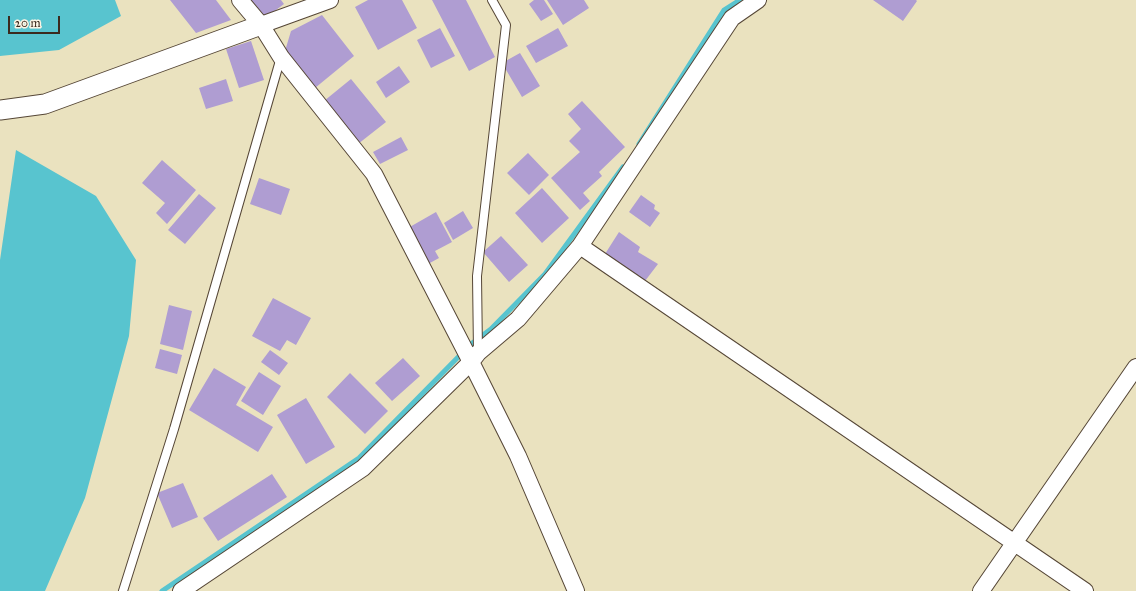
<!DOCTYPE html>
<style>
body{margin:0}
#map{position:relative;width:1136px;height:591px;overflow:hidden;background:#eae2bf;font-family:"IM FELL Great Primer",serif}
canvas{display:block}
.scale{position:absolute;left:8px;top:16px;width:52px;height:18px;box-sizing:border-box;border:2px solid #3b2a1e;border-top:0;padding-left:5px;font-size:12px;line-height:14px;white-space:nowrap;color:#3b2a1e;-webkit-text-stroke:3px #fcf5e5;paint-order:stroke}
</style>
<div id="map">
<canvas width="1136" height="591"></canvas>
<div class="scale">20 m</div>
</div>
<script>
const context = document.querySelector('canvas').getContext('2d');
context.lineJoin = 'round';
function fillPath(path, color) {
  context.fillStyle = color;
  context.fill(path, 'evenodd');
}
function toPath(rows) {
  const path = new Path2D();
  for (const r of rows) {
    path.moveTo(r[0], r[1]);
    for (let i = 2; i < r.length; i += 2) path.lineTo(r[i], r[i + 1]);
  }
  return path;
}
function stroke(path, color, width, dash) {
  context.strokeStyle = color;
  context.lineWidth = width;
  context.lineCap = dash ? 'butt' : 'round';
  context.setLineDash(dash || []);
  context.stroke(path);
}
fillPath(toPath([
 [0,0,115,0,121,16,59,50,0,56],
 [16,150,96,196,136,260,129,336,85,498,45,591,0,591,0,260]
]), '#58c4cf');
stroke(toPath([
 [639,144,724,10,740,0],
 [162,591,359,458,471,344,491,329,545,274,623,167]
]), '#58c4cf', 5);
fillPath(toPath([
 [170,0,216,0,231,20,196,33],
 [249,0,281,0,284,4,264,19],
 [368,0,402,0,417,28,378,50,355,7],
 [432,0,466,0,495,57,469,71],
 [534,0,544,0,553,14,541,21,529,4],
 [547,0,584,0,589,8,563,25],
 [873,0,916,0,917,1,903,21],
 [322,15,354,56,315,88,285,51,291,31],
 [440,28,455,56,431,68,417,40],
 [558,28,568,46,536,63,526,46],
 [251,41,264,80,239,88,226,49],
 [520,53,540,86,522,97,502,63],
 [399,66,410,82,386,98,376,82],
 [226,79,233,101,206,109,199,88],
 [351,79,386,122,358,144,324,101],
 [582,101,625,147,599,172,602,176,583,193,590,201,580,210,551,178,580,152,569,141,581,129,568,114],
 [401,137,408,150,380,164,373,152],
 [528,153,549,175,529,195,507,173],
 [162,160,196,190,167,224,156,213,165,203,142,183],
 [259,178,290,189,281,215,250,204],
 [542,188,569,218,542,243,515,213],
 [199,194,216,208,185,244,168,230],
 [641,195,655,205,654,209,660,213,650,227,629,212],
 [463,211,473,228,453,240,444,223],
 [436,212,452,242,435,251,439,258,428,264,408,228],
 [619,232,640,247,638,252,658,264,645,281,605,254],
 [501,236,528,265,509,282,483,252],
 [273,298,311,318,296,345,287,340,280,351,252,336],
 [169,305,192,311,183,350,160,344],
 [160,349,182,355,177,374,155,368],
 [270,350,288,363,279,375,261,362],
 [403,358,420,376,392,401,375,383],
 [214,368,246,387,236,405,273,427,258,452,189,410],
 [259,372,281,386,263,415,241,401],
 [350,373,388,411,365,434,327,397],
 [306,398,335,447,306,464,277,415],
 [272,474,287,497,218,541,203,518],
 [183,483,198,517,172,528,157,493]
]), '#af9dd2');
const service = toPath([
 [478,352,477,276,506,25,492,0],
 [123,591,174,429,281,57]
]);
const minor = toPath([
 [240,0,261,25,281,57,374,174,471,362,518,456,576,591],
 [261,25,330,0],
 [580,246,1085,591],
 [181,591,363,468,471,362,478,353,518,319,580,246,732,18,758,0],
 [981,591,1136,367]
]);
const tertiary = toPath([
 [0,110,45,104,261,25]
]);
stroke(service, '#554636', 10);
stroke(minor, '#554636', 18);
stroke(tertiary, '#554636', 21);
stroke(service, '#fff', 8);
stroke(minor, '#fff', 16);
stroke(tertiary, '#fff', 19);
</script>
